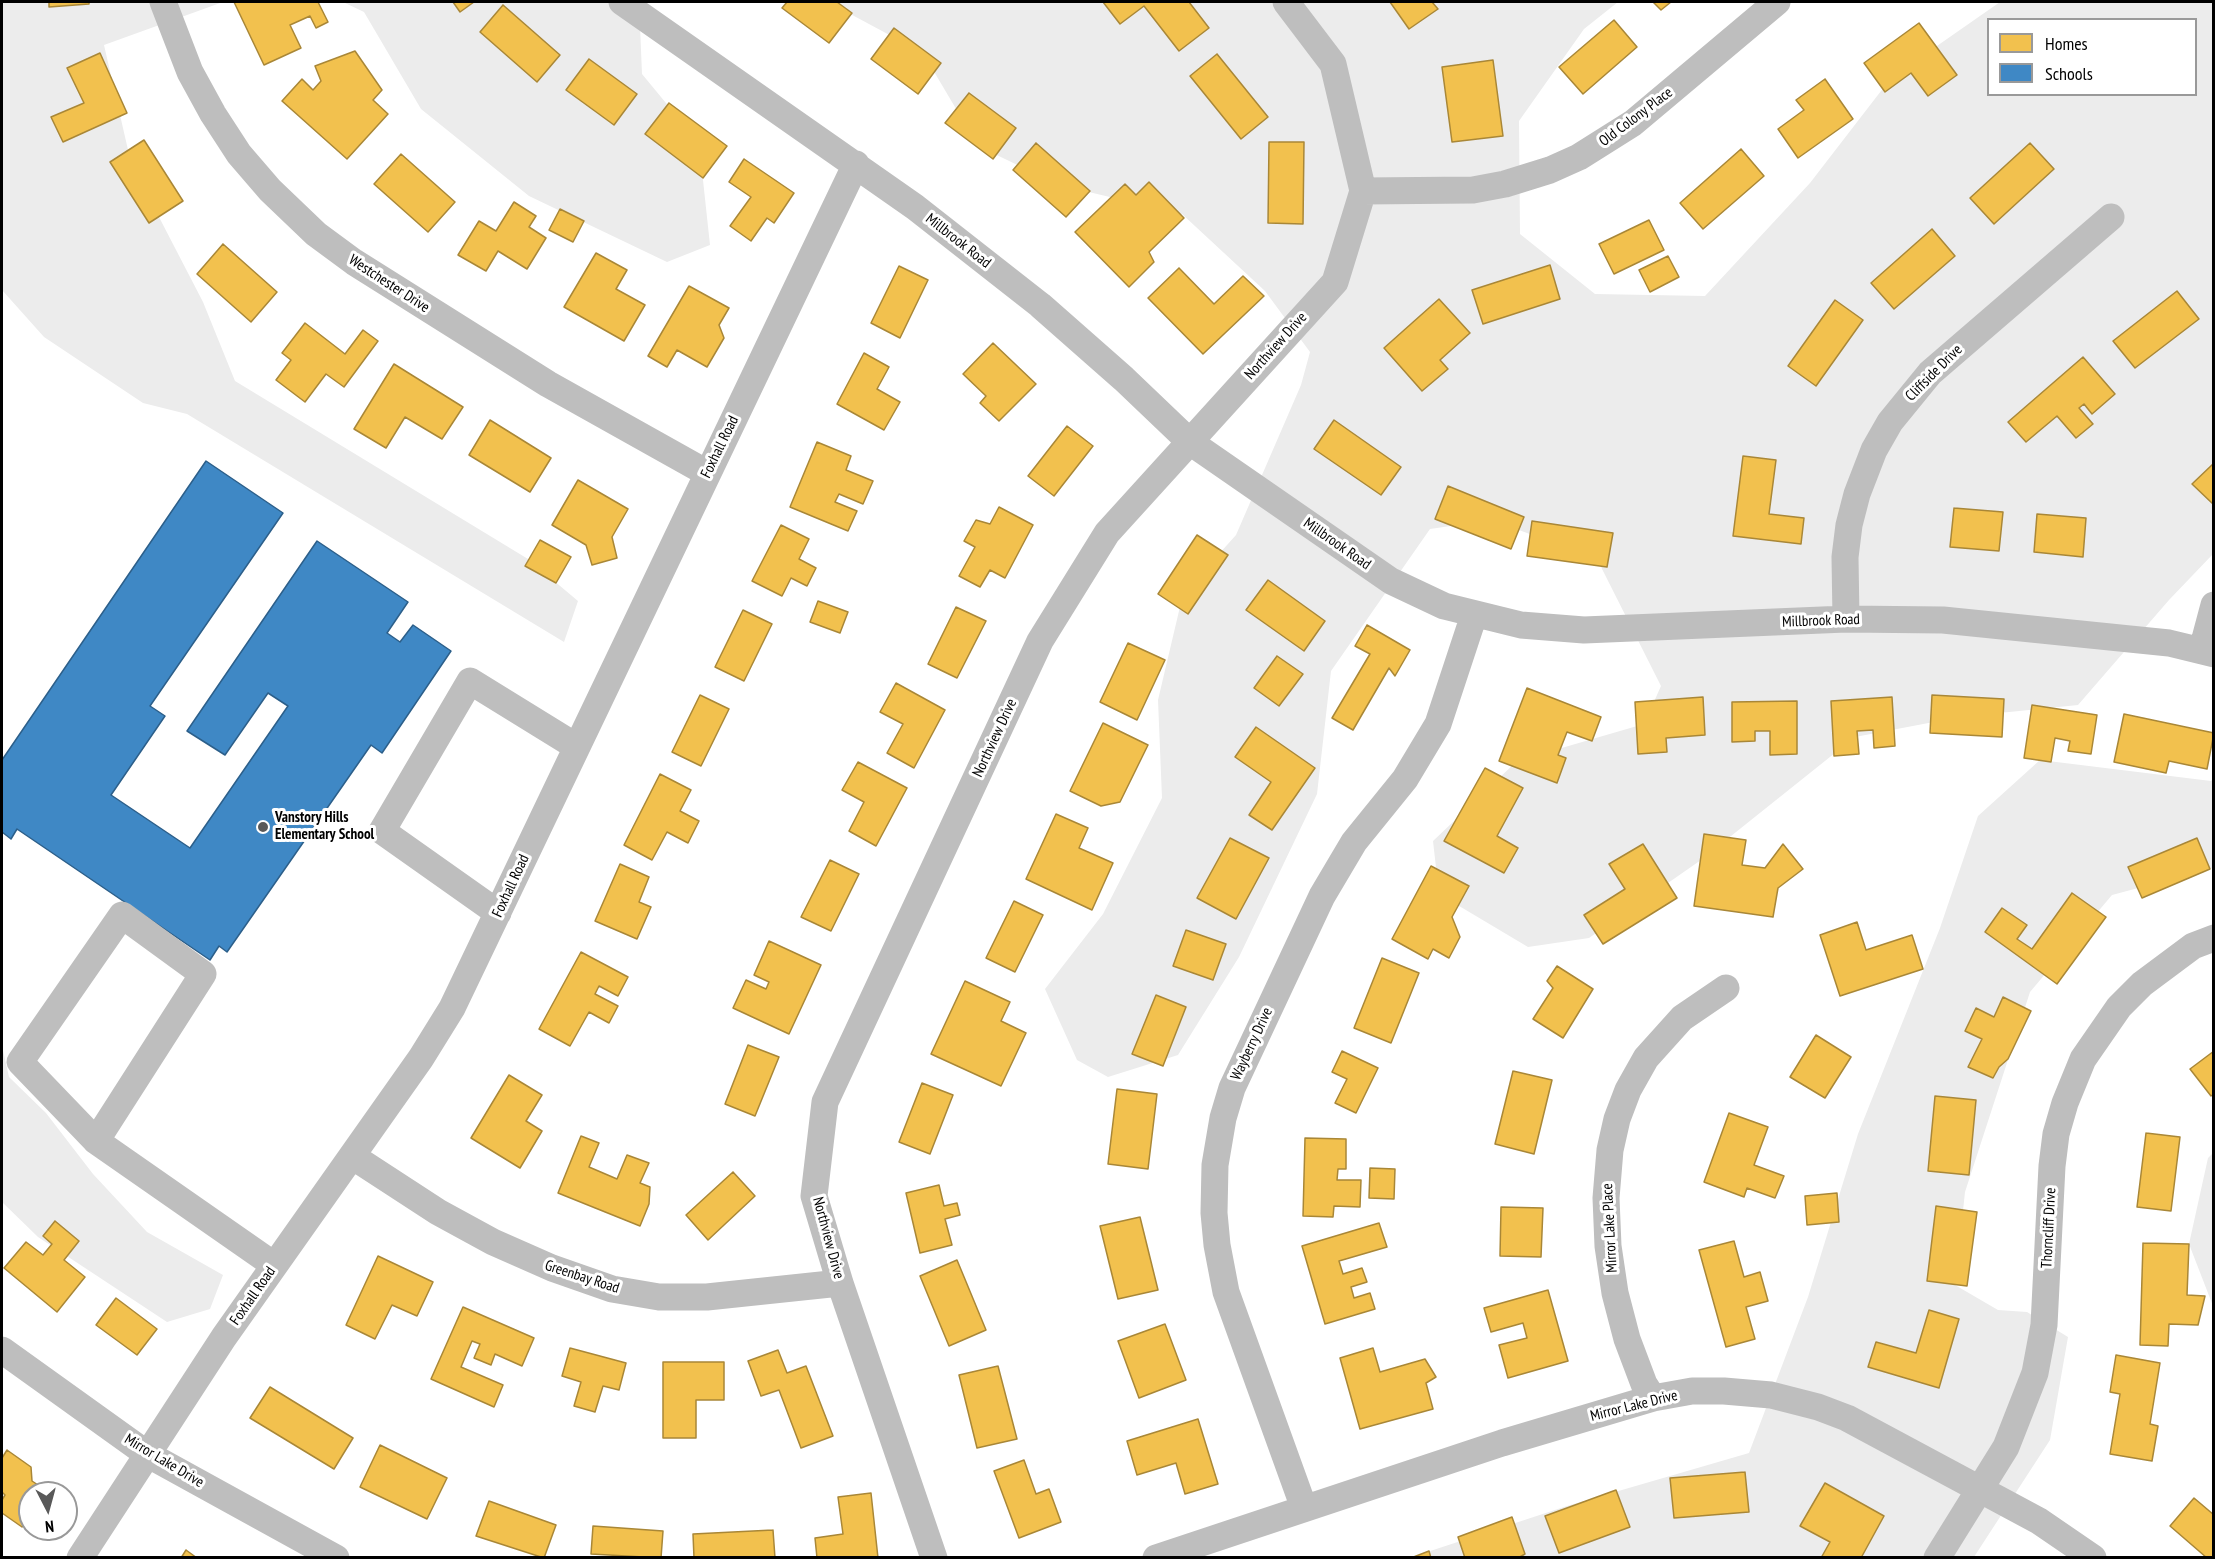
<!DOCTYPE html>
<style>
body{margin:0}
#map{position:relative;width:2215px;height:1559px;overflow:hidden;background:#fff;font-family:"PT Sans Narrow",sans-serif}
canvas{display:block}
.frame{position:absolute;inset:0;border:3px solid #000;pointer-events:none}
.legend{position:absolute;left:1987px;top:18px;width:210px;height:78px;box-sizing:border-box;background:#fff;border:2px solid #999;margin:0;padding:8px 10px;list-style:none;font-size:18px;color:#000}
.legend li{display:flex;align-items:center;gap:12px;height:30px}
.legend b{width:30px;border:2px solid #999}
.north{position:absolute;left:18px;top:1481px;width:60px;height:60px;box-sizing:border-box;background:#fff;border:2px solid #999;border-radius:50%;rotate:174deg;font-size:16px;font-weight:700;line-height:24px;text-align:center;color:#000}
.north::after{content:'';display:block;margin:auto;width:21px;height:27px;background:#595959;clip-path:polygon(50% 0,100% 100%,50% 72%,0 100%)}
</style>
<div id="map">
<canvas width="2215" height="1559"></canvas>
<div class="frame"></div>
<ul class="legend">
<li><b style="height:16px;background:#f2c14e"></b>Homes</li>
<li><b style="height:16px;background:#3f88c5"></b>Schools</li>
</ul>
<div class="north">N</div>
</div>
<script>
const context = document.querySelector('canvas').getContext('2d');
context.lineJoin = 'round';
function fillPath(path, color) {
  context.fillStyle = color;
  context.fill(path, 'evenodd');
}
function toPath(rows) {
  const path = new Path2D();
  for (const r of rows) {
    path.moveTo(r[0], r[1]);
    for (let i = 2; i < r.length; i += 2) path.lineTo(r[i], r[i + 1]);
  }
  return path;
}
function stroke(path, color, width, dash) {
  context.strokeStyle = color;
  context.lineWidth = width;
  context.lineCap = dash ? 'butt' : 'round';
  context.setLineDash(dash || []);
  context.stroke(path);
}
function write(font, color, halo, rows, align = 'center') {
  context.font = font + ' "PT Sans Narrow",sans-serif';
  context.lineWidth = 6;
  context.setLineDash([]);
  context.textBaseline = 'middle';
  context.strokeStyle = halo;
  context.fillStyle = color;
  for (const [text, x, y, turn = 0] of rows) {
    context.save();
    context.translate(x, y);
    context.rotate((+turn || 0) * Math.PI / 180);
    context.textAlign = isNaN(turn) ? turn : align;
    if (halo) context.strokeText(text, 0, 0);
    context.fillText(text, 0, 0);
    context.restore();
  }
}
fillPath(toPath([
 [2,2,223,2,104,45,131,163,203,302,235,381,528,559,578,601,564,642,187,414,143,403,44,337,2,290],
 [343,2,639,2,642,74,699,143,710,245,667,262,529,196,421,109,364,12],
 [828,2,1618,2,1584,29,1519,121,1520,234,1595,294,1705,296,1810,183,1891,78,2000,2,2213,2,2213,554,2169,600,2078,705,1960,717,1855,737,1701,860,1589,938,1528,947,1439,894,1433,841,1517,761,1644,724,1661,686,1597,559,1492,520,1430,529,1331,671,1317,794,1239,957,1178,1055,1108,1077,1077,1060,1045,989,1103,914,1162,798,1158,700,1183,594,1236,535,1301,385,1310,352,1265,291,1182,214,1059,185,978,146,923,53],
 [1988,20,2196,20,2196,94,1988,94],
 [2040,760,2211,781,2213,779,2213,868,2112,895,2030,992,1965,1192,1955,1285,1998,1310,2027,1312,2068,1337,2050,1440,1974,1557,1409,1558,1567,1506,1749,1453,1808,1297,1858,1134,1940,928,1978,816],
 [2,1046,9,1077,46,1113,93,1174,147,1232,223,1275,210,1309,167,1322,38,1237,2,1202],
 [2213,1153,2213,1306,2189,1244,2208,1158]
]), '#ececec');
const homes = toPath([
 [49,2,89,2,89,4,49,7,49,2],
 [234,2,318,2,328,22,316,28,310,16,290,25,301,48,264,65,234,2],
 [453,2,474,2,460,12,453,2],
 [787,2,837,2,852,13,829,43,782,8,787,2],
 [1103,2,1189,2,1209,28,1179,51,1144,6,1120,24,1103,2],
 [1390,2,1432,2,1438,9,1409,29,1390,2],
 [1653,2,1671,2,1661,10,1653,2],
 [503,5,560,55,537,82,480,32,503,5],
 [1614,20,1637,47,1583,94,1559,67,1614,20],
 [1919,23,1957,75,1928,96,1911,73,1885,92,1864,63,1919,23],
 [894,28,941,63,918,94,871,59,894,28],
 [355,51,382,90,373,100,388,114,347,159,282,101,302,79,313,90,321,81,315,66,355,51],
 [100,53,127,113,63,142,51,117,84,103,67,68,100,53],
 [1217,54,1268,117,1241,139,1190,76,1217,54],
 [589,59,637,94,614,125,566,90,589,59],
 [1493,60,1503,136,1452,142,1442,67,1493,60],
 [1825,79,1853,119,1798,158,1778,129,1804,110,1796,100,1825,79],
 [969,93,1016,128,993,159,945,123,969,93],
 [669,103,727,146,703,178,645,134,669,103],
 [144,140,183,201,149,223,110,162,144,140],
 [1269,142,1304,142,1303,224,1268,223,1269,142],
 [1036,143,1090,191,1066,217,1013,170,1036,143],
 [2030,143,2054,169,1994,224,1970,198,2030,143],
 [1741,149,1764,176,1703,229,1680,203,1741,149],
 [401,154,455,202,428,232,374,184,401,154],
 [744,159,794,193,774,223,767,218,751,241,730,226,751,197,729,182,744,159],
 [1149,182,1184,218,1149,252,1154,262,1129,287,1075,232,1125,184,1136,195,1149,182],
 [514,202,536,216,529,227,546,238,527,269,498,251,486,271,458,255,479,221,496,231,514,202],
 [560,209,584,221,573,242,549,230,560,209],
 [1649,220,1664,250,1614,274,1599,244,1649,220],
 [1932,229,1955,256,1894,309,1871,283,1932,229],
 [223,244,277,292,251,322,197,274,223,244],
 [596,253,627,270,616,289,645,305,624,341,564,307,596,253],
 [1668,256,1679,277,1650,292,1639,270,1668,256],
 [1550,265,1560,299,1483,324,1472,290,1550,265],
 [899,266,928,280,900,338,871,323,899,266],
 [1179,268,1214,304,1243,276,1264,296,1203,354,1148,298,1179,268],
 [689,286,729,308,719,325,724,338,707,367,677,350,667,367,648,356,689,286],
 [2177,291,2199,319,2135,368,2113,341,2177,291],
 [1439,299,1470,333,1440,360,1448,369,1422,391,1384,348,1439,299],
 [1835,300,1863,320,1816,386,1788,366,1835,300],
 [305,323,345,354,363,330,378,341,344,387,326,374,305,402,276,380,291,360,282,353,305,323],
 [993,343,1036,384,999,421,980,403,986,396,963,374,993,343],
 [864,353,889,367,877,389,900,402,884,430,837,404,864,353],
 [2083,357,2115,394,2092,414,2084,404,2079,408,2093,424,2076,438,2057,416,2026,442,2008,422,2083,357],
 [394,364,463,407,442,439,405,417,386,448,354,429,394,364],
 [490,420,551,458,530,492,469,455,490,420],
 [1334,420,1401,467,1381,495,1314,449,1334,420],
 [1067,426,1093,446,1054,496,1028,476,1067,426],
 [817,442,851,456,846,470,873,481,863,504,839,494,835,502,857,511,848,531,790,507,817,442],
 [1743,456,1776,460,1769,514,1804,518,1801,544,1733,536,1743,456],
 [2214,463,2214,505,2192,484,2214,463],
 [578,480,628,509,612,537,617,558,592,565,586,545,552,525,578,480],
 [1448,486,1524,517,1511,549,1435,519,1448,486],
 [999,507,1033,525,1005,578,990,570,980,587,959,576,975,547,964,541,976,520,990,524,999,507],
 [1954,508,2003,512,1999,551,1950,547,1954,508],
 [2037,514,2086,518,2083,557,2034,552,2037,514],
 [1532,521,1613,533,1607,567,1527,556,1532,521],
 [781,525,809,539,799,559,816,568,807,586,791,578,782,596,752,581,781,525],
 [1197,535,1228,555,1188,614,1158,594,1197,535],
 [540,540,571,557,556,583,525,566,540,540],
 [1268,580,1325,621,1304,651,1246,610,1268,580],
 [818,601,848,612,840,633,810,622,818,601],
 [956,607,986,621,957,678,928,664,956,607],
 [743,610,772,624,744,681,715,667,743,610],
 [1367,625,1410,650,1395,676,1389,668,1353,730,1332,718,1370,654,1355,646,1367,625],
 [1128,643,1165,660,1137,720,1100,702,1128,643],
 [1277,656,1303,674,1279,706,1254,688,1277,656],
 [896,683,945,710,914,768,887,753,903,724,880,712,896,683],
 [1527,688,1601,717,1592,741,1567,732,1558,755,1566,758,1557,783,1499,761,1527,688],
 [700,695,729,709,701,766,672,752,700,695],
 [1932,695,2004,699,2002,737,1930,733,1932,695],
 [1703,697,1705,735,1666,738,1667,752,1638,754,1635,702,1703,697],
 [1892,697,1895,746,1874,748,1873,730,1857,731,1859,754,1834,756,1831,701,1892,697],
 [1797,701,1797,754,1770,755,1770,731,1755,731,1755,741,1732,742,1732,702,1797,701],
 [2032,705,2097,715,2091,754,2068,751,2070,741,2055,738,2051,762,2024,758,2032,705],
 [2124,714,2214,733,2207,769,2169,761,2166,773,2114,762,2124,714],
 [1103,723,1148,745,1120,802,1101,806,1070,791,1103,723],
 [1256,727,1315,768,1272,830,1249,815,1271,782,1235,757,1256,727],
 [858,762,907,788,876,846,849,831,864,802,842,790,858,762],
 [1485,768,1523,788,1497,836,1518,848,1504,873,1444,841,1485,768],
 [660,774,691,790,680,811,699,821,688,843,667,832,652,860,624,845,660,774],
 [1056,814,1088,828,1079,848,1113,863,1092,910,1026,879,1056,814],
 [1704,834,1746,840,1742,865,1765,868,1783,844,1803,869,1778,888,1773,917,1694,906,1704,834],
 [1230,838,1269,858,1236,919,1197,898,1230,838],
 [2197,838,2210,869,2142,898,2128,867,2197,838],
 [1643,844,1677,898,1603,944,1584,915,1625,889,1609,864,1643,844],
 [830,860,859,874,831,931,801,917,830,860],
 [620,864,649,877,639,902,651,907,637,939,595,921,620,864],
 [1431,866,1469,886,1452,917,1460,937,1449,958,1433,949,1428,959,1392,939,1431,866],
 [2072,893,2106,917,2057,984,1985,932,2002,908,2027,925,2017,939,2032,949,2072,893],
 [1014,901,1043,915,1015,972,986,958,1014,901],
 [1857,922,1866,950,1912,935,1923,969,1840,996,1820,935,1857,922],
 [1186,930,1226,944,1213,980,1173,966,1186,930],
 [769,941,821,965,789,1034,733,1008,746,980,766,989,769,982,754,975,769,941],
 [581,952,628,977,618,996,599,986,595,994,618,1006,609,1023,589,1012,570,1046,539,1029,581,952],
 [1382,958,1419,973,1391,1043,1354,1028,1382,958],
 [1557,966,1593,989,1563,1038,1533,1019,1553,988,1547,981,1557,966],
 [965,981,1010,1002,1001,1021,1026,1033,1001,1086,931,1054,965,981],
 [1156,995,1186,1007,1163,1066,1132,1054,1156,995],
 [2003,997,2031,1011,2008,1059,1999,1067,1993,1078,1968,1067,1982,1039,1965,1031,1976,1008,1994,1017,2003,997],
 [1816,1035,1851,1057,1825,1098,1790,1077,1816,1035],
 [748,1045,779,1057,755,1116,725,1104,748,1045],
 [1342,1051,1378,1068,1356,1113,1335,1103,1347,1079,1332,1072,1342,1051],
 [2214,1051,2214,1094,2211,1096,2190,1069,2214,1051],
 [1513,1071,1552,1080,1534,1154,1495,1144,1513,1071],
 [509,1075,542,1095,526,1121,542,1131,520,1168,471,1138,509,1075],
 [922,1083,953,1095,930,1154,899,1142,922,1083],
 [1117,1089,1157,1094,1148,1169,1108,1164,1117,1089],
 [1935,1096,1976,1100,1969,1175,1928,1171,1935,1096],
 [1729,1113,1768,1127,1754,1165,1784,1176,1775,1198,1747,1188,1744,1197,1704,1182,1729,1113],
 [2146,1133,2180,1137,2171,1211,2137,1207,2146,1133],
 [581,1136,599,1143,589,1167,617,1179,627,1155,649,1163,640,1183,650,1187,649,1204,640,1226,558,1193,581,1136],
 [1305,1138,1346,1139,1346,1169,1338,1169,1337,1180,1361,1180,1360,1207,1334,1206,1333,1217,1303,1216,1305,1138],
 [1370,1168,1395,1169,1394,1199,1369,1198,1370,1168],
 [733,1172,755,1196,708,1240,686,1215,733,1172],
 [939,1185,944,1206,957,1203,960,1215,945,1219,952,1245,920,1253,906,1193,939,1185],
 [1837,1193,1839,1222,1807,1225,1805,1196,1837,1193],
 [1936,1206,1977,1212,1967,1286,1927,1281,1936,1206],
 [1501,1207,1543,1208,1541,1257,1500,1256,1501,1207],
 [1140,1217,1158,1290,1118,1299,1100,1226,1140,1217],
 [55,1221,79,1241,64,1260,85,1277,57,1312,4,1268,26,1242,43,1255,52,1244,43,1236,55,1221],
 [1379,1223,1387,1247,1339,1261,1343,1274,1362,1268,1367,1282,1351,1287,1354,1298,1370,1293,1375,1309,1325,1324,1302,1246,1379,1223],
 [1734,1241,1744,1277,1760,1272,1768,1301,1746,1307,1755,1339,1726,1347,1699,1250,1734,1241],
 [2143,1243,2189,1244,2187,1295,2205,1296,2198,1325,2169,1324,2168,1346,2140,1345,2143,1243],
 [378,1256,433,1282,417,1316,392,1305,375,1339,346,1325,378,1256],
 [957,1260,986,1330,949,1346,920,1276,957,1260],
 [1548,1290,1568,1361,1508,1378,1499,1345,1527,1338,1523,1323,1491,1332,1484,1308,1548,1290],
 [116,1298,157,1329,137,1355,96,1325,116,1298],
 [463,1307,534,1338,522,1366,495,1354,491,1365,474,1358,480,1344,472,1341,461,1367,503,1385,494,1407,431,1379,463,1307],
 [1929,1310,1959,1319,1939,1388,1868,1367,1876,1342,1916,1353,1929,1310],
 [1165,1324,1186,1380,1139,1398,1118,1341,1165,1324],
 [570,1348,626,1363,619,1390,603,1386,595,1412,574,1406,581,1382,562,1376,570,1348],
 [1373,1348,1380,1372,1425,1359,1436,1377,1426,1383,1433,1409,1360,1429,1340,1358,1373,1348],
 [778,1350,787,1373,806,1366,833,1436,801,1448,779,1390,761,1396,748,1361,778,1350],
 [2116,1355,2160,1363,2150,1424,2158,1426,2152,1461,2110,1454,2120,1394,2110,1392,2116,1355],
 [663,1362,724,1362,724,1400,696,1400,696,1438,663,1438,663,1362],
 [998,1366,1017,1439,977,1448,959,1375,998,1366],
 [270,1387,353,1438,334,1469,250,1418,270,1387],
 [1198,1419,1218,1484,1185,1494,1176,1463,1137,1475,1127,1441,1198,1419],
 [380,1445,447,1478,427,1519,360,1487,380,1445],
 [7,1450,31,1467,32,1481,50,1493,30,1493,30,1516,22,1527,2,1513,2,1500,5,1495,2,1492,2,1458,7,1450],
 [1024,1460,1036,1494,1049,1489,1061,1522,1019,1538,994,1471,1024,1460],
 [1745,1472,1749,1512,1674,1518,1670,1478,1745,1472],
 [1825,1483,1884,1516,1861,1558,1821,1558,1830,1542,1800,1526,1825,1483],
 [1616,1490,1630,1527,1559,1553,1545,1516,1616,1490],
 [871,1493,878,1558,817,1558,815,1538,843,1534,838,1497,871,1493],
 [2194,1498,2214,1515,2214,1558,2207,1558,2170,1526,2194,1498],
 [489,1501,556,1525,544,1558,476,1536,489,1501],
 [1512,1517,1525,1554,1518,1558,1465,1558,1458,1537,1512,1517],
 [593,1526,663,1531,661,1558,591,1554,593,1526],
 [773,1530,775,1558,694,1558,693,1534,773,1530],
 [186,1550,197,1558,181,1558,186,1550],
 [1429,1551,1431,1558,1411,1558,1429,1551]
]);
fillPath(homes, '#f2c14e');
stroke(homes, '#a98737', 1.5);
const schools = toPath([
 [206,461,283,513,150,706,165,716,111,795,190,848,288,706,268,693,225,755,187,731,317,541,408,602,387,633,400,642,413,625,451,651,382,753,371,745,227,952,219,946,210,960,17,829,11,839,2,832,2,760,206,461]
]);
fillPath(schools, '#3f88c5');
stroke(schools, '#2c5f8a', 1.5);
stroke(toPath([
 [163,2,190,72,213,114,239,154,270,190,316,234,354,262,548,384,707,473],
 [622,2,915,207,1040,305,1124,379,1190,442,1391,581,1444,606,1521,625,1584,630,1846,619,1943,620,2169,643,2214,654],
 [1363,191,1473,190,1505,184,1550,170,1579,157,1633,123,1777,2],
 [1846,619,1845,557,1849,525,1857,494,1874,450,1890,422,1930,373,2111,217],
 [2202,650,2214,605],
 [498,913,382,831,470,681,577,747],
 [96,1141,203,974,122,915,20,1062,96,1141,274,1265],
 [352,1156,438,1212,493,1242,552,1268,612,1289,659,1297,707,1297,840,1283],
 [2,1350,147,1454,336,1558],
 [1653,1398,1644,1384,1627,1339,1615,1293,1608,1246,1606,1198,1610,1150,1617,1119,1628,1090,1646,1058,1682,1018,1726,988],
 [1304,1508,1226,1292,1217,1245,1214,1213,1215,1165,1223,1118,1232,1088,1322,896,1354,842,1405,779,1438,724,1474,615],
 [80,1558,224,1337,421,1058,452,1008,856,164],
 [934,1558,840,1283,814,1196,825,1102,1040,641,1107,533,1335,282,1363,191,1333,64,1286,2],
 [1156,1558,1502,1443,1653,1398,1692,1391,1724,1391,1771,1395,1818,1407,1847,1418,2039,1521,2093,1558],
 [1937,1558,2006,1447,2035,1373,2044,1325,2052,1166,2056,1134,2065,1103,2083,1059,2119,1007,2142,984,2193,946,2214,938]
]), '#bebebe', 27);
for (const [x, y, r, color] of [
 [263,827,6,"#595959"]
]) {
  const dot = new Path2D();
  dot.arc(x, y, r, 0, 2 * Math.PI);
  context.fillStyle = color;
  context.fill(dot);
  stroke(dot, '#fff', 2);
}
write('15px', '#000', '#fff', [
 ["Old Colony Place",1636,117,-37],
 ["Millbrook Road",958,241,38],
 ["Westchester Drive",389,284,33],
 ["Northview Drive",1276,346,-48],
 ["Cliffside Drive",1934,373,-45],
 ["Foxhall Road",720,447,-64],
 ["Millbrook Road",1337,544,35],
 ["Millbrook Road",1821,621,-2],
 ["Northview Drive",995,738,-65],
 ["Foxhall Road",511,886,-65],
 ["Wayberry Drive",1252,1044,-65],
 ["Mirror Lake Place",1610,1228,-93],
 ["Thorncliff Drive",2049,1228,-87],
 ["Northview Drive",828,1238,75],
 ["Greenbay Road",582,1277,18],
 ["Foxhall Road",253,1296,-55],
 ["Mirror Lake Drive",1634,1406,-14],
 ["Mirror Lake Drive",164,1461,31]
]);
write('bold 15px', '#000', '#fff', [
 ["Vanstory Hills",275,818],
 ["Elementary School",275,835]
], 'left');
</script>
